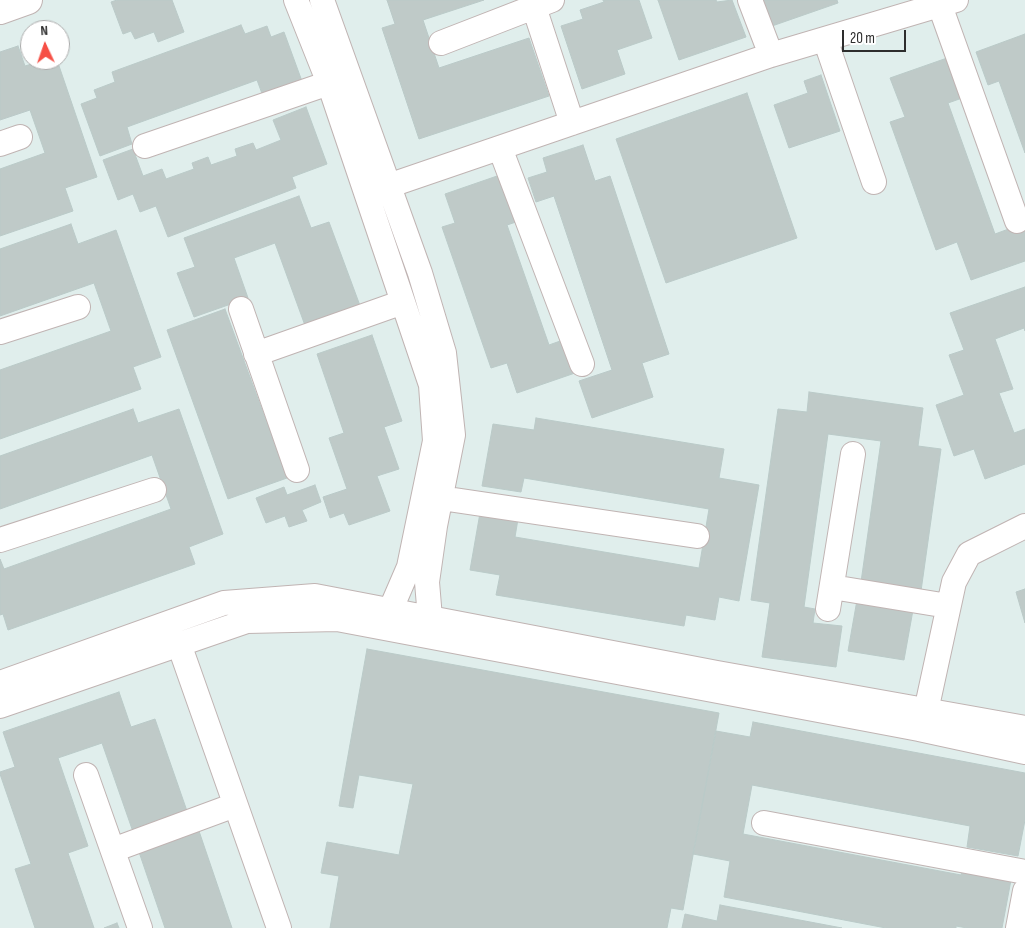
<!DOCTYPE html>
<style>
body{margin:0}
#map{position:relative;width:1025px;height:928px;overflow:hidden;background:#e0eeec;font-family:"Sofia Sans Condensed",sans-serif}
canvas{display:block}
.north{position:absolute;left:20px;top:20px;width:50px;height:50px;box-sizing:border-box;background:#fff;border:1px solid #ababab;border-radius:50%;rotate:357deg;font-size:14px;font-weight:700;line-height:20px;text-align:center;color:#2d2d2d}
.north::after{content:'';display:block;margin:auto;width:18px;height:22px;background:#f64f45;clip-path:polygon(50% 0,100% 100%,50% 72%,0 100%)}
.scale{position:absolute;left:842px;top:30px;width:64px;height:22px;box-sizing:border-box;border:2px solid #2d2d2d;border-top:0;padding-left:6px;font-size:15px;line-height:18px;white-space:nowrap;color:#2d2d2d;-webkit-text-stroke:4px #fff;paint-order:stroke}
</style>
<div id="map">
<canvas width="1025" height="928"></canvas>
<div class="north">N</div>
<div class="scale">20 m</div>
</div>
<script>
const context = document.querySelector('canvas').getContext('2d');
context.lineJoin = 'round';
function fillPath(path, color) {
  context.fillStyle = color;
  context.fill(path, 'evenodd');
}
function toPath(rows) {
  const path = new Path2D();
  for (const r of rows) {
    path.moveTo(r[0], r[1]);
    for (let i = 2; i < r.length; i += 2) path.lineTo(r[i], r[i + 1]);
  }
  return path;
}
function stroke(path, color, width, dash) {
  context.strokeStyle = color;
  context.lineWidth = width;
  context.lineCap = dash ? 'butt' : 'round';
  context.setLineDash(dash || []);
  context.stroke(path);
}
const building = toPath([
 [117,0,172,0,184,32,158,42,154,32,135,39,131,31,123,34,111,2,117,0],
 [387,0,484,0,423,20,439,68,529,38,549,96,419,139,382,28,395,24,387,0],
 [603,0,639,0,652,38,617,50,625,74,582,89,561,26,583,19,580,10,604,2,603,0],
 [658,0,716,0,717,2,732,0,746,37,679,60,658,0],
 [763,0,837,0,838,3,772,26,763,0],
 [241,25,245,34,267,26,271,37,284,32,303,84,264,99,257,80,127,127,132,144,100,156,81,104,97,98,94,90,115,82,112,72,241,25],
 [1025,34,1025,153,999,81,988,85,976,52,1025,34],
 [18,46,25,66,45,60,57,60,97,177,65,188,73,211,0,236,0,169,45,153,30,110,0,120,0,52,18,46],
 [950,57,965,97,948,103,995,234,1025,223,1025,261,971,280,957,242,936,250,890,122,905,117,890,78,950,57],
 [821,75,840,131,789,148,774,105,808,93,804,81,821,75],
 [747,93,797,238,666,283,616,139,747,93],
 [306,107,327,164,292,177,296,188,168,237,156,206,140,212,133,194,118,200,103,160,133,149,143,176,162,169,166,179,194,169,192,163,208,157,211,165,237,156,235,149,253,143,256,150,281,140,273,120,306,107],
 [583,145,595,181,610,176,669,354,642,363,653,397,592,418,579,381,612,370,554,196,536,202,528,178,547,172,543,158,583,145],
 [500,175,516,222,507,225,549,345,563,340,575,373,517,393,507,363,491,368,442,227,455,223,445,194,500,175],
 [299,196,311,228,329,222,362,311,307,331,275,243,234,258,248,298,194,317,177,273,195,267,184,238,299,196],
 [71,224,78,244,116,230,161,357,133,367,141,389,0,439,0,370,111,331,94,283,0,316,0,249,71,224],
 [1025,287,1025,331,1024,328,995,339,1013,389,999,393,1014,433,1025,429,1025,464,985,479,974,449,954,456,936,405,964,395,949,355,964,350,950,313,1025,287],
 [225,309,287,478,228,499,167,330,225,309],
 [372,335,402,421,384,427,399,469,377,476,390,511,349,525,344,513,330,518,323,497,347,489,329,438,344,433,317,354,372,335],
 [809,392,923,408,918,446,941,449,921,591,861,582,881,441,828,434,804,607,815,609,813,623,842,626,836,667,762,657,770,603,751,600,778,409,807,412,809,392],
 [133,409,138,423,179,409,223,534,189,547,195,564,8,630,3,614,0,615,0,559,4,569,171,509,152,455,0,509,0,456,133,409],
 [536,418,724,449,719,478,759,485,739,601,719,597,715,620,686,615,684,626,496,595,500,575,470,570,480,513,518,519,515,537,699,568,709,509,524,478,521,492,482,486,493,424,534,430,536,418],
 [315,485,321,502,302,510,307,521,289,527,285,516,266,523,256,498,284,487,287,495,315,485],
 [1025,589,1025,623,1016,592,1025,589],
 [857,600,913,610,904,660,848,651,857,600],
 [367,649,719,713,683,910,671,908,667,928,330,928,339,876,321,873,327,842,399,855,413,784,359,775,353,808,339,806,367,649],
 [119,692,131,727,155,719,187,811,132,829,102,743,58,758,88,846,68,853,94,928,35,928,15,869,31,864,0,774,0,772,15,767,3,732,119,692],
 [753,722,1025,773,1025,820,1018,856,967,847,970,826,752,785,743,834,961,875,962,871,1011,880,1002,928,967,928,956,926,956,928,886,928,724,897,730,861,693,854,716,731,750,737,753,722],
 [199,831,232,928,165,928,139,852,199,831],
 [720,905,842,928,682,928,685,914,717,921,720,905],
 [117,923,119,928,104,928,117,923]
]);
fillPath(building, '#bfcac8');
stroke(building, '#bacac8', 1);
const minor = toPath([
 [296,0,329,83,431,385,435,441,409,567,390,611],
 [322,0,420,273,444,353,453,435,435,526,427,582,430,618],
 [750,0,771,55],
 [938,0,1017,221],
 [534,7,572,123],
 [825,39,874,182],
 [441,43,552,0],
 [0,144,20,137],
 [145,146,329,83],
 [500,148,582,364],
 [388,186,771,55,956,0],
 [241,309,297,470],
 [0,332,78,307],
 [256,354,403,302],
 [441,498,697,536],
 [0,540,154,490],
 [832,587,948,606],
 [828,609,853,454],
 [179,644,279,928],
 [0,683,224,603,315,596,717,673,1025,728],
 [0,706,247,621,337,619,919,729,1025,752],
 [926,711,954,582,969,554,1025,526],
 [86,775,140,928],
 [764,823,1025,872],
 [113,850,235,805],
 [1018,928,1025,891]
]);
const tertiary = toPath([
 [0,10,28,0]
]);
stroke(minor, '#c0b4b3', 26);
stroke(tertiary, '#c0b4b3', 30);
stroke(minor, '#fff', 24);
stroke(tertiary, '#fff', 28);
</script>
